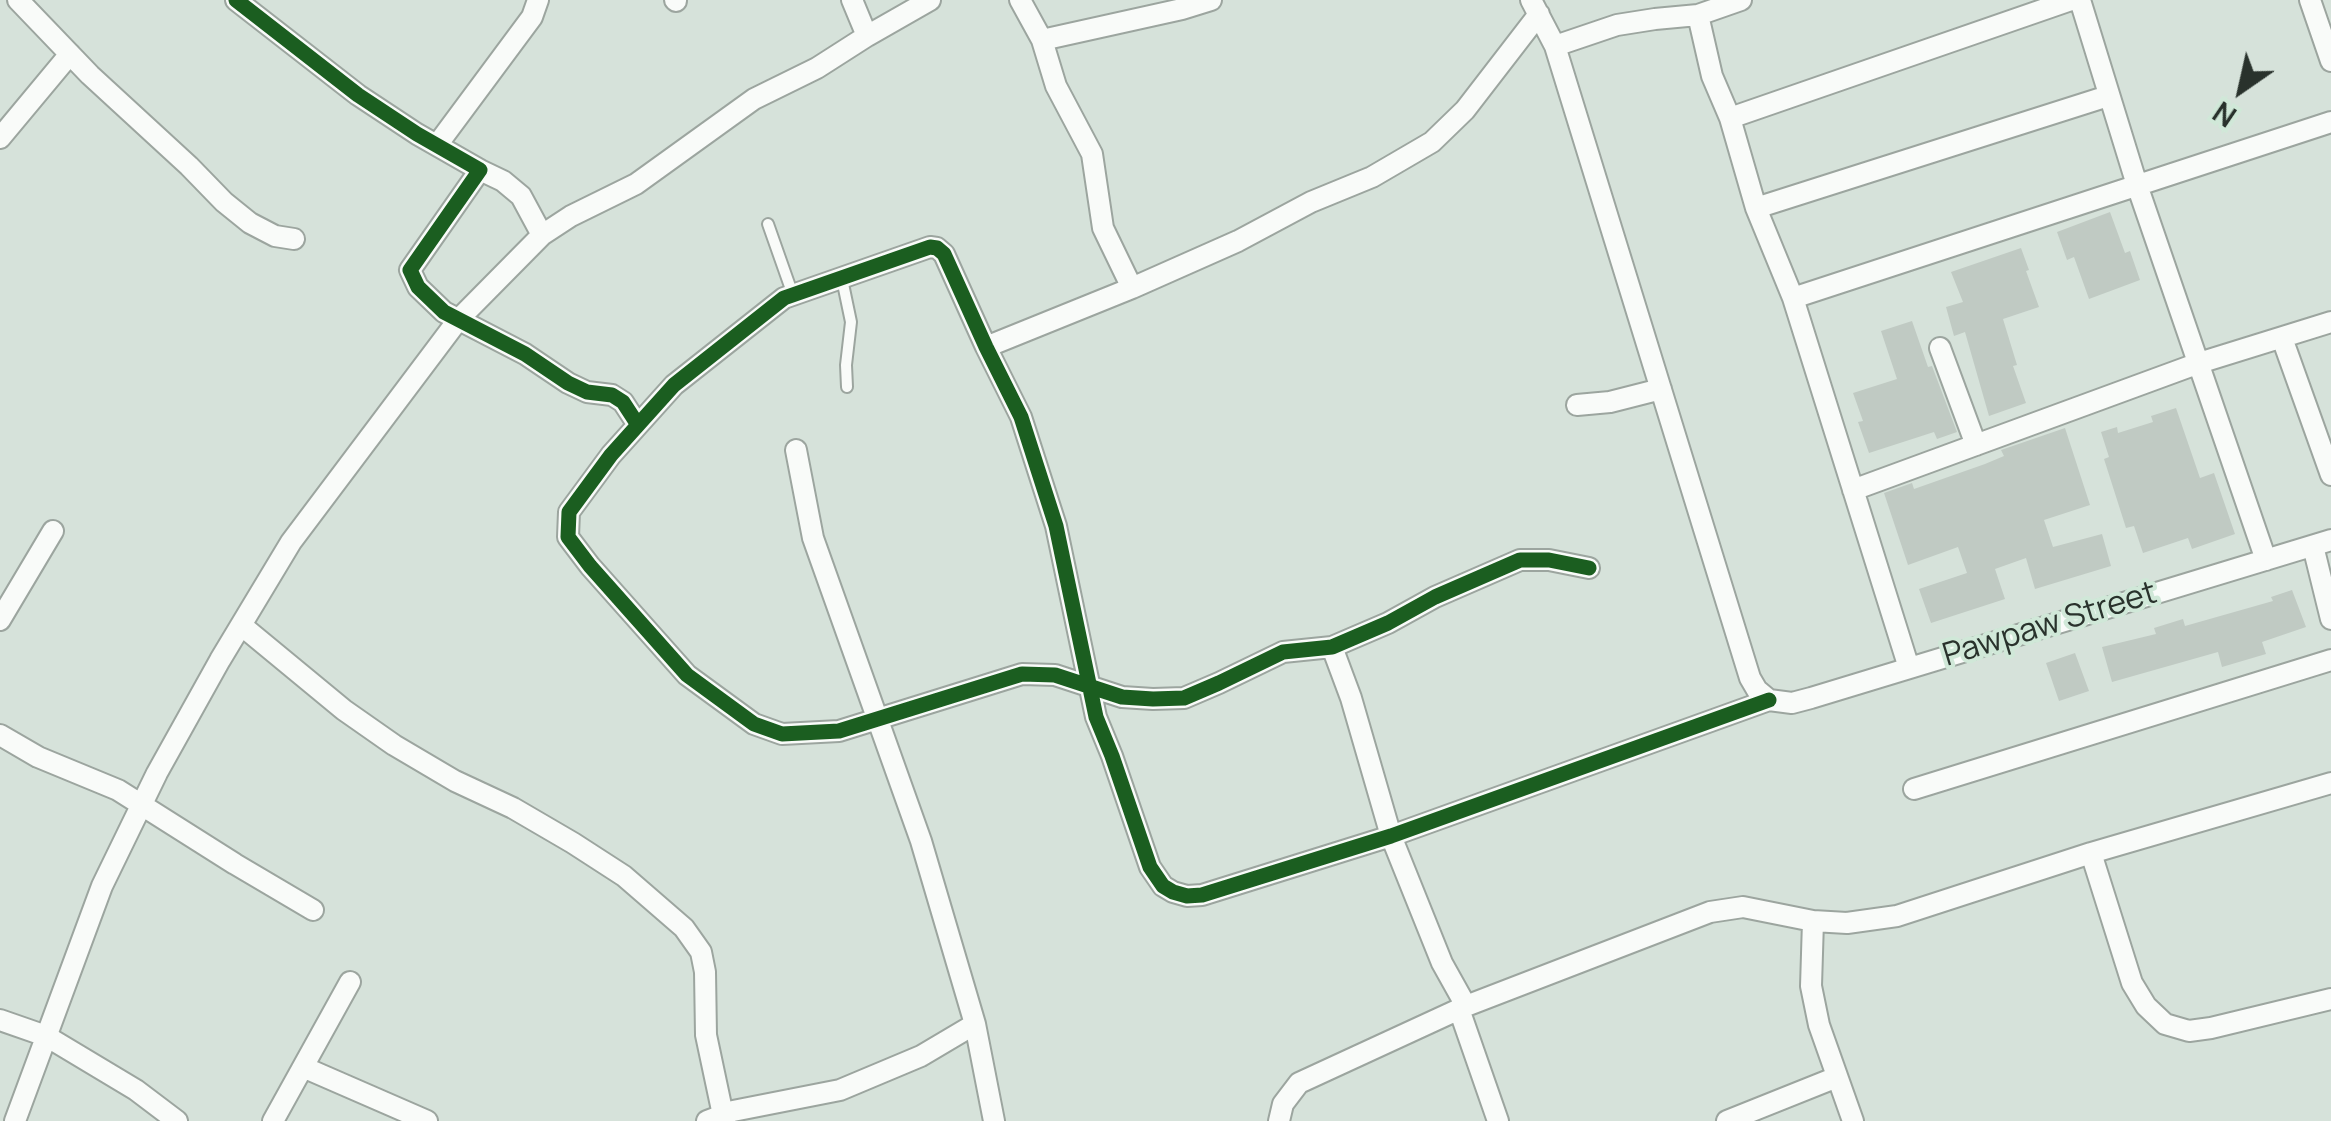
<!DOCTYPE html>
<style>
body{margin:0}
#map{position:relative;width:2331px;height:1121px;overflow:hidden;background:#d6e2da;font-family:Manrope,sans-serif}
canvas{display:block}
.north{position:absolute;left:2191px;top:40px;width:100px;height:100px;-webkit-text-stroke:8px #d0e8d8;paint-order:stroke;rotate:214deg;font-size:28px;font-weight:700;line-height:40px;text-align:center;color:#29322c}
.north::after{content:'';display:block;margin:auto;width:35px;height:45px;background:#29322c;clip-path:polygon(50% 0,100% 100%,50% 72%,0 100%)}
</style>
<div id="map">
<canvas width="2331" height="1121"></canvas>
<div class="north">N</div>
</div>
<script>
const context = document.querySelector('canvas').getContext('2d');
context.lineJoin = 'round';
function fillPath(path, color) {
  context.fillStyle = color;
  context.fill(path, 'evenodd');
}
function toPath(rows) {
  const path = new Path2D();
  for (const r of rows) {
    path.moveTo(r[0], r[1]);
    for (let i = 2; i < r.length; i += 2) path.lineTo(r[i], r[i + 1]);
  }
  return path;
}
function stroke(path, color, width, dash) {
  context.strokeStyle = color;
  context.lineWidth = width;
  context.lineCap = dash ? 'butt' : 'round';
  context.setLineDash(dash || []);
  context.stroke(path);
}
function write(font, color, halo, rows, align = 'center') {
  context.font = font + ' Manrope,sans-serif';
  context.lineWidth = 8;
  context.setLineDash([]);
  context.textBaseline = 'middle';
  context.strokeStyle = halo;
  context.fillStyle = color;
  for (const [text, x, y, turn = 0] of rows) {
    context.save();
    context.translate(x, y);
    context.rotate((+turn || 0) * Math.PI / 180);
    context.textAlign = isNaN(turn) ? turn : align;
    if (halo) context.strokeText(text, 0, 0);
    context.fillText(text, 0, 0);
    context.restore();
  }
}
fillPath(toPath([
 [2110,212,2125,253,2130,251,2140,280,2089,299,2074,257,2067,260,2057,232],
 [2021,248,2029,270,2026,271,2039,307,2003,319,2017,365,2013,366,2026,403,1989,416,1965,332,1954,336,1946,307,1963,302,1951,272],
 [1912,321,1928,367,1932,366,1957,432,1937,439,1934,432,1869,453,1858,422,1863,421,1853,393,1897,379,1881,331],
 [2176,408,2200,478,2214,473,2235,534,2192,549,2188,538,2143,553,2134,526,2126,528,2104,459,2109,457,2101,432,2117,427,2118,433,2153,422,2151,416],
 [2065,428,2090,505,2044,520,2053,547,2102,534,2111,566,2035,589,2026,558,1995,569,2005,599,1931,623,1919,589,1967,573,1958,547,1908,565,1884,493,1912,483,1914,489,1985,464,2004,456,2001,450],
 [2292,590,2306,627,2262,642,2266,654,2222,667,2218,652,2112,682,2102,647,2156,634,2154,628,2183,619,2185,626,2273,601,2271,597],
 [2075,653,2089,691,2059,701,2046,663]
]), '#c0cac3');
const lane = toPath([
 [768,224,793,295],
 [842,279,851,322,846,365,847,387]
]);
const street = toPath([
 [18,0,90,75,189,166,224,202,250,223,275,236,294,239],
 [236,0,358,95,417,134,480,170,410,270,418,287,444,312,525,354,568,383,587,392,612,395,623,402,638,425,611,455,569,512,568,537,590,566,687,675,754,724,782,734,839,731,1022,674,1055,675,1122,697,1153,699,1184,698,1219,683,1283,652,1332,647,1388,623,1435,597,1520,560,1549,560,1589,568],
 [675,0,676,1],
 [852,0,867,36],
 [1020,0,1042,40,1056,86,1092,154,1103,228,1132,288],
 [1531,0,1555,46,1750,678,1757,690,1769,700,1792,703,1811,698,2331,540],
 [2080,0,2137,185,2266,560],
 [2310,0,2331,61],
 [1698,15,1712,76,1730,118,1756,208,1793,298,1909,668],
 [1042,40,1182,9,1211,0],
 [1555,46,1617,25,1655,19,1698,15,1741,0],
 [1730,118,2071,0],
 [0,138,70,54],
 [437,145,532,17,538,0],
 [480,170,503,181,521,196,542,235],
 [1756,208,2108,96],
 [1793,298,2331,122],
 [2282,338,2331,475],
 [986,347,1132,288,1238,241,1311,202,1372,177,1432,142,1465,110,1539,14],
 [1940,348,1976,445],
 [1577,405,1610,402,1661,389],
 [638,425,674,385,784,298,930,247,937,248,944,254,986,347,1021,417,1056,526,1096,717,1112,756,1150,867,1163,886,1173,892,1187,896,1202,895,1391,836,1769,700],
 [796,450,813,538,921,841,975,1024,994,1121],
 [1853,490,2199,363,2331,322],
 [2313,546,2331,619],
 [0,620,53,531],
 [241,625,344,710,394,745,455,781,513,808,573,843,624,876,684,928,701,952,705,972,706,1035,723,1115],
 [1332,647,1351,698,1391,836,1442,963,1466,1006],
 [0,735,38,757,118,790,235,864,313,910],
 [1914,789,2331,660],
 [2091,853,2132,983,2146,1006,2165,1024,2189,1031,2211,1028,2331,999],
 [1813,921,1811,986,1819,1025,1853,1121],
 [1459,1009,1498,1121],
 [0,1020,46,1036,136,1090,177,1121],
 [303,1067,427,1121],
 [15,1121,102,886,157,773,220,660,291,542,458,320,542,235,571,216,636,184,754,99,817,68,867,36,930,0],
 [273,1121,350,982],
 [707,1121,733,1111,840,1090,921,1056,975,1024],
 [1279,1121,1283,1104,1299,1083,1466,1006,1710,912,1743,907,1813,921,1847,923,1897,916,2091,853,2331,783],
 [1727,1121,1837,1077]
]);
stroke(lane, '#9ca59f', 14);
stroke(street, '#9ca59f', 24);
stroke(lane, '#f9fbf9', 10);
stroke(street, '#f9fbf9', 20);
stroke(toPath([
 [236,0,358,95,417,134,480,170,410,270,418,287,444,312,525,354,568,383,587,392,612,395,623,402,638,425,611,455,569,512,568,537,590,566,687,675,754,724,782,734,839,731,1022,674,1055,675,1122,697,1153,699,1184,698,1219,683,1283,652,1332,647,1388,623,1435,597,1520,560,1549,560,1589,568],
 [638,425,674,385,784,298,930,247,937,248,944,254,986,347,1021,417,1056,526,1096,717,1112,756,1150,867,1163,886,1173,892,1187,896,1202,895,1391,836,1769,700]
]), '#1b5e20', 15);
write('32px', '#29322c', '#d0e8d8', [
 ["Pawpaw Street",2050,625,-17]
]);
</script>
